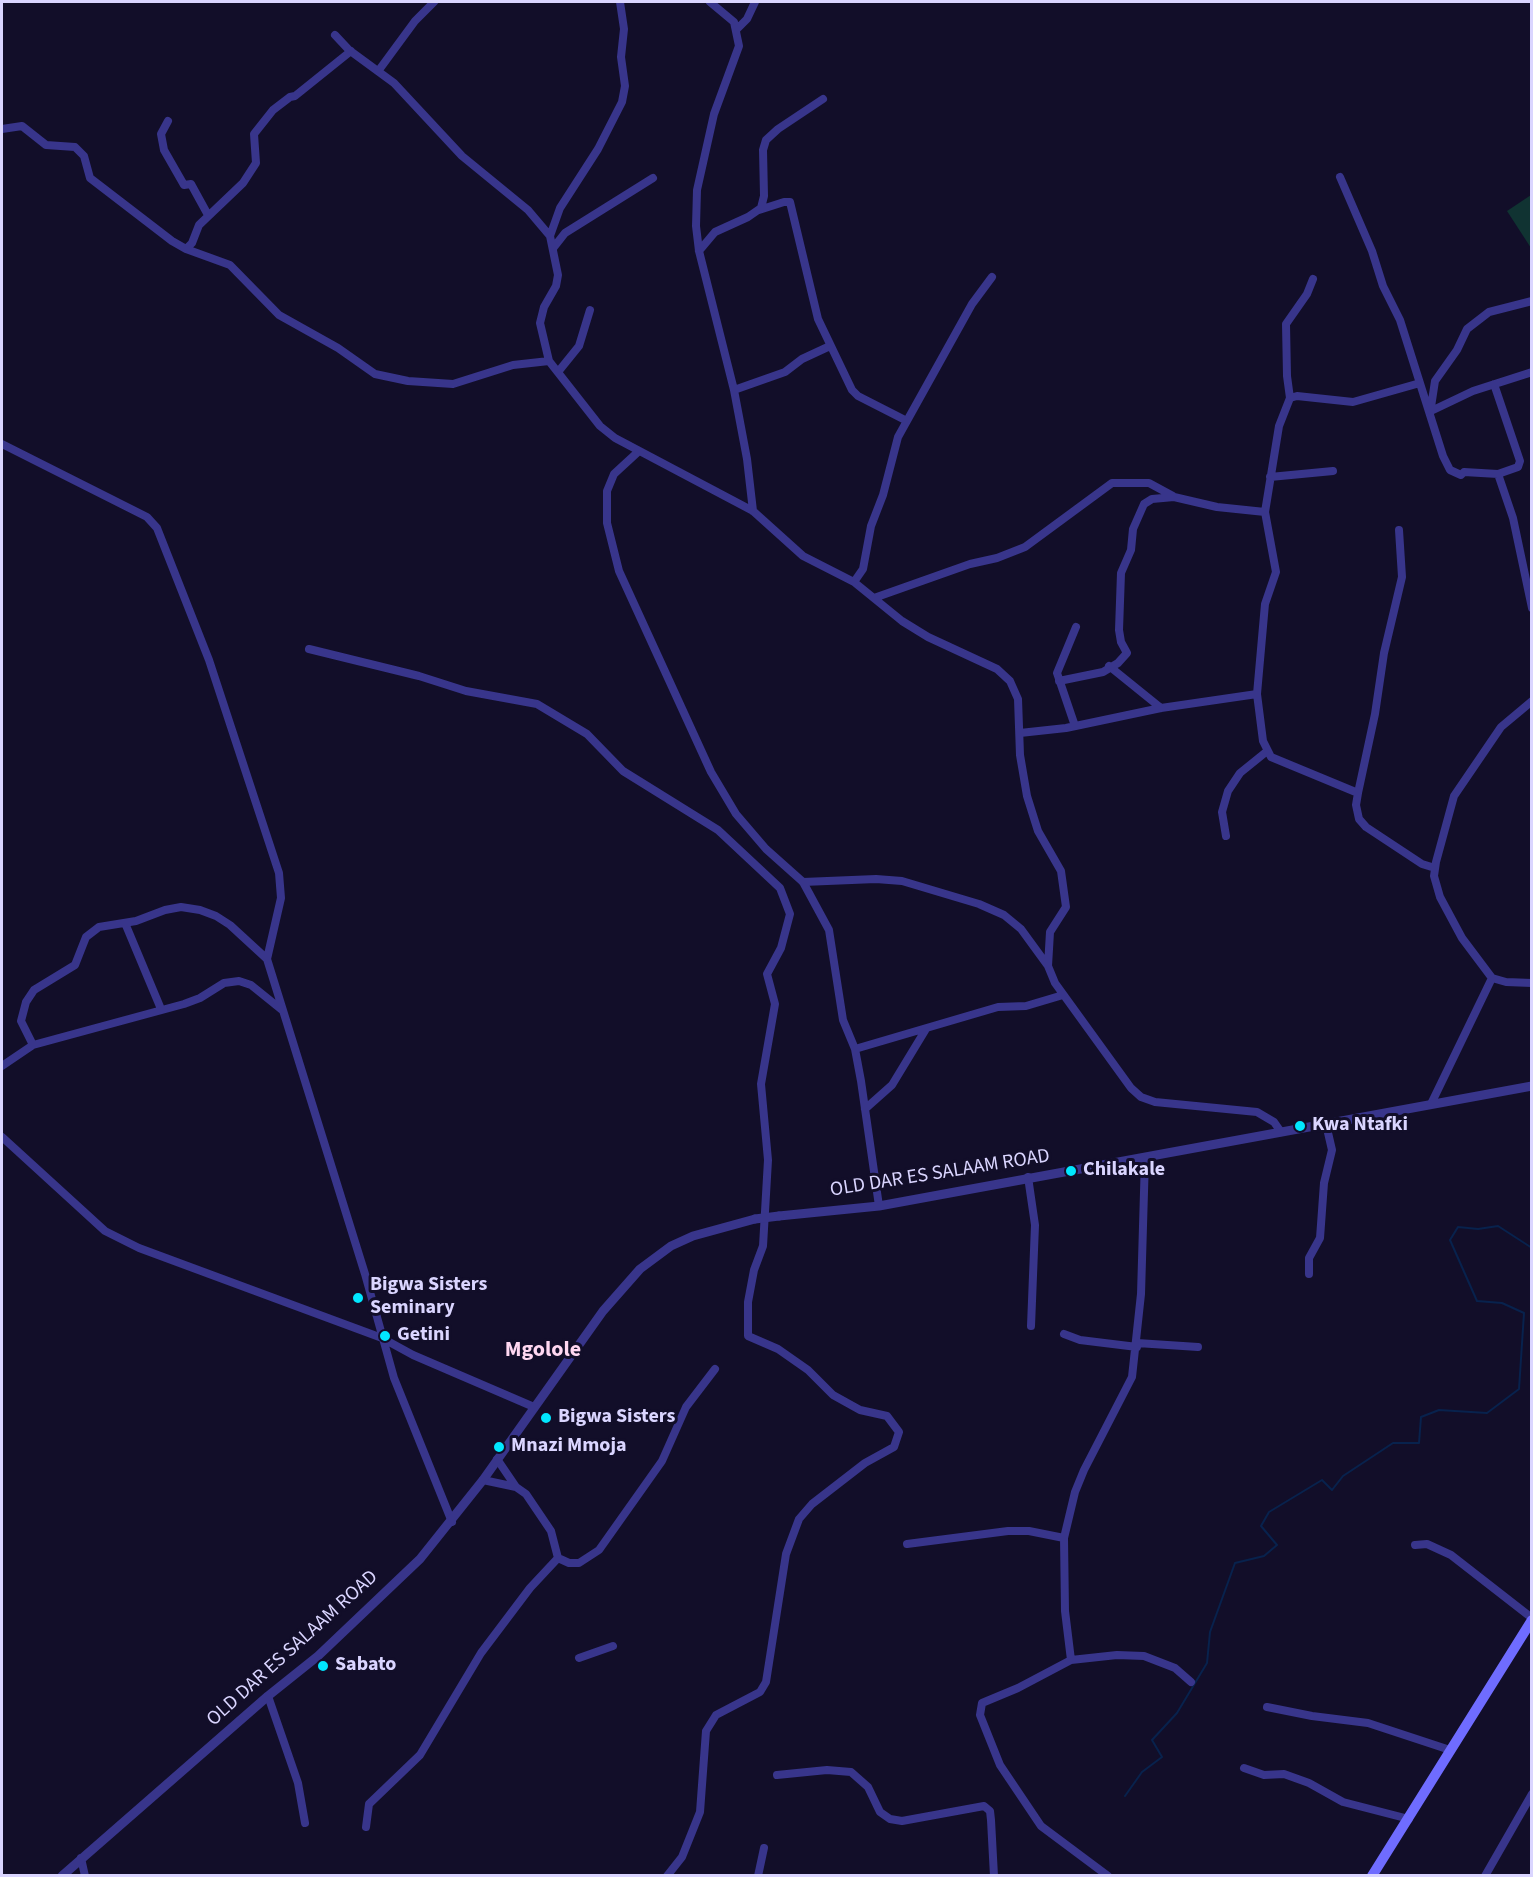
<!DOCTYPE html>
<style>
body{margin:0}
#map{position:relative;width:1533px;height:1877px;overflow:hidden;background:#120e29;font-family:"Source Sans 3",sans-serif}
canvas{display:block}
.frame{position:absolute;inset:0;border:3px solid #dad5ff;pointer-events:none}
</style>
<div id="map">
<canvas width="1533" height="1877"></canvas>
<div class="frame"></div>
</div>
<script>
const context = document.querySelector('canvas').getContext('2d');
context.lineJoin = 'round';
function fillPath(path, color) {
  context.fillStyle = color;
  context.fill(path, 'evenodd');
}
function toPath(rows) {
  const path = new Path2D();
  for (const r of rows) {
    path.moveTo(r[0], r[1]);
    for (let i = 2; i < r.length; i += 2) path.lineTo(r[i], r[i + 1]);
  }
  return path;
}
function stroke(path, color, width, dash) {
  context.strokeStyle = color;
  context.lineWidth = width;
  context.lineCap = dash ? 'butt' : 'round';
  context.setLineDash(dash || []);
  context.stroke(path);
}
function write(font, color, halo, rows, align = 'center') {
  context.font = font + ' "Source Sans 3",sans-serif';
  context.lineWidth = 6;
  context.setLineDash([]);
  context.textBaseline = 'middle';
  context.strokeStyle = halo;
  context.fillStyle = color;
  for (const [text, x, y, turn = 0] of rows) {
    context.save();
    context.translate(x, y);
    context.rotate((+turn || 0) * Math.PI / 180);
    context.textAlign = isNaN(turn) ? turn : align;
    if (halo) context.strokeText(text, 0, 0);
    context.fillText(text, 0, 0);
    context.restore();
  }
}
fillPath(toPath([
 [1531,195,1531,248,1507,211]
]), '#103332');
stroke(toPath([
 [1125,1796,1142,1772,1162,1757,1152,1740,1177,1713,1207,1663,1210,1632,1235,1563,1264,1556,1277,1545,1261,1526,1269,1512,1322,1480,1332,1490,1343,1476,1393,1443,1419,1443,1421,1417,1439,1410,1487,1413,1519,1389,1524,1313,1502,1303,1477,1301,1450,1240,1458,1227,1478,1229,1498,1226,1532,1248]
]), '#08224d', 2);
stroke(toPath([
 [710,2,734,22,739,46,714,114,697,190,696,226,699,251,734,390,747,459,753,511],
 [736,30,747,19,755,2],
 [335,35,349,50,394,83,462,156,528,210,550,236,558,275,556,286,544,307,540,323,549,361],
 [379,70,415,21,434,2],
 [168,121,161,134,164,150,184,185,191,184,208,215],
 [2,129,22,126,46,145,75,147,84,156,90,178,172,241,186,249,230,265,279,315,338,348,375,374,408,381,453,384,513,365,549,361,600,426,615,438,753,511,803,556,854,582,902,621,928,637,997,669,1010,681,1018,699,1020,755,1027,796,1038,831,1061,871,1066,907,1050,932,1048,966,1055,983,1131,1088,1141,1097,1155,1102,1257,1112,1274,1122,1281,1132],
 [1340,177,1372,251,1383,286,1400,320,1443,456,1450,470,1461,475,1464,472,1498,474,1513,518,1532,608],
 [759,210,784,202,790,202,818,319,852,390,858,396,907,421],
 [550,236,560,208,598,149,622,102,625,86,621,57,624,29,620,2],
 [554,247,565,233,653,178],
 [186,249,192,243,199,225,243,183,256,163,254,134,273,110,290,97,295,96,351,51],
 [699,251,715,232,748,217,761,208,764,196,763,150,766,140,778,129,823,99],
 [558,372,579,346,590,310],
 [1420,383,1353,402,1297,396,1290,398,1279,426,1265,512,1276,572,1265,604,1257,694,1263,741,1271,757,1358,793,1356,805,1359,819,1366,827,1422,864,1435,868],
 [1494,384,1520,461,1518,467,1498,474],
 [734,390,785,372,802,359,830,346],
 [1290,398,1287,376,1286,324,1307,294,1313,279],
 [1431,407,1435,381,1457,350,1467,329,1489,312,1532,301],
 [1431,411,1473,391,1532,372],
 [2,444,147,517,157,528,209,660,279,873,281,898,267,959,365,1274,394,1378,452,1522],
 [639,451,614,474,607,491,607,523,619,571,711,772,736,814,766,849,803,882,829,930,843,1020,855,1049,861,1081,879,1206],
 [1270,477,1333,471],
 [854,582,863,569,871,526,883,495,898,437,972,304,992,277],
 [874,598,970,564,997,558,1025,547,1112,483,1149,483,1173,496],
 [309,649,419,676,466,691,537,704,587,734,623,771,718,830,780,888,790,914,781,948,767,974,775,1004,761,1084,768,1160,763,1246,754,1270,748,1302,748,1336,778,1349,808,1370,833,1395,860,1410,887,1416,899,1432,894,1447,865,1463,812,1504,799,1519,786,1554,766,1682,760,1692,716,1715,706,1731,700,1812,682,1857,667,1876],
 [1109,666,1161,708],
 [1059,681,1103,672,1118,663,1127,653,1121,642,1119,630,1121,573,1131,550,1133,529,1144,504,1152,499,1174,497,1217,507,1265,512],
 [1075,726,1057,673,1076,627],
 [1020,733,1066,728,1161,708,1257,694],
 [1358,793,1375,714,1384,653,1402,577,1399,530],
 [1226,836,1222,812,1228,791,1240,773,1266,752],
 [803,882,876,879,902,881,979,904,1004,915,1021,929,1048,966],
 [125,923,161,1009],
 [1492,978,1506,982,1532,983],
 [33,1045,21,1021,26,1002,34,990,75,965,86,937,99,927,136,921,165,910,181,907,200,910,216,916,230,925,267,959],
 [855,1049,998,1007,1026,1006,1063,995],
 [2,1066,33,1045,184,1004,200,998,224,983,239,981,251,985,282,1010],
 [1431,1104,1492,978,1462,938,1440,897,1434,876,1436,862,1454,796,1501,727,1532,701],
 [865,1109,892,1085,926,1029],
 [2,1137,105,1231,139,1248,382,1338,413,1355,534,1407],
 [1028,1177,1035,1225,1031,1326],
 [1309,1274,1309,1258,1320,1238,1324,1183,1332,1150,1326,1124],
 [1064,1334,1080,1340,1137,1347],
 [1137,1343,1198,1347],
 [497,1459,516,1487],
 [483,1480,516,1487,526,1494,551,1531,558,1558],
 [907,1544,1008,1531,1029,1531,1064,1538],
 [1415,1545,1427,1544,1451,1555,1532,1618],
 [558,1558,569,1563,579,1563,599,1550,662,1461,686,1407,715,1369],
 [579,1658,613,1646],
 [1071,1660,1065,1611,1064,1538,1075,1492,1084,1470,1132,1377,1141,1294,1145,1158],
 [268,1696,298,1783,305,1823],
 [1267,1707,1312,1716,1368,1723,1450,1750],
 [1244,1768,1264,1775,1284,1774,1309,1783,1343,1802,1409,1819],
 [777,1775,827,1770,851,1772,868,1787,880,1812,890,1819,902,1821,984,1806,990,1811,991,1820,994,1876],
 [366,1827,369,1804,420,1755,481,1653,530,1588,558,1558],
 [81,1858,85,1876],
 [758,1876,764,1848],
 [1108,1876,1041,1826,1000,1765,980,1715,982,1703,1018,1688,1071,1660,1117,1655,1144,1656,1175,1668,1191,1682],
 [1485,1876,1532,1794]
]), '#38358b', 8);
stroke(toPath([
 [779,1216,879,1206,1532,1086],
 [62,1876,268,1696,318,1656,420,1559,483,1480,603,1311,640,1269,671,1246,693,1236,755,1219]
]), '#38358b', 9);
stroke(toPath([
 [1372,1876,1532,1620]
]), '#6f6cff', 10);
stroke(toPath([
 [755,1219,779,1216]
]), '#38358b', 9);
for (const [x, y, r, color] of [
 [1300,1126,6,"#01e7ff"],
 [1071,1171,6,"#01e7ff"],
 [358,1298,6,"#01e7ff"],
 [385,1336,6,"#01e7ff"],
 [546,1418,6,"#01e7ff"],
 [499,1447,6,"#01e7ff"],
 [323,1666,6,"#01e7ff"]
]) {
  const dot = new Path2D();
  dot.arc(x, y, r, 0, 2 * Math.PI);
  context.fillStyle = color;
  context.fill(dot);
  stroke(dot, '#120e29', 2);
}
write('bold 20px', '#dad5ff', '#120e29', [
 ["Kwa Ntafki",1312,1126],
 ["Chilakale",1083,1171],
 ["Bigwa Sisters",370,1286],
 ["Seminary",370,1309],
 ["Getini",397,1336],
 ["Bigwa Sisters",558,1418],
 ["Mnazi Mmoja",511,1447],
 ["Sabato",335,1666]
], 'left');
write('20px', '#dad5ff', '#120e29', [
 ["OLD DAR ES SALAAM ROAD",940,1174,-9],
 ["OLD DAR ES SALAAM ROAD",293,1649,-42]
]);
write('bold 22px', '#ffd7f1', '#120e29', [
 ["Mgolole",543,1351]
]);
</script>
